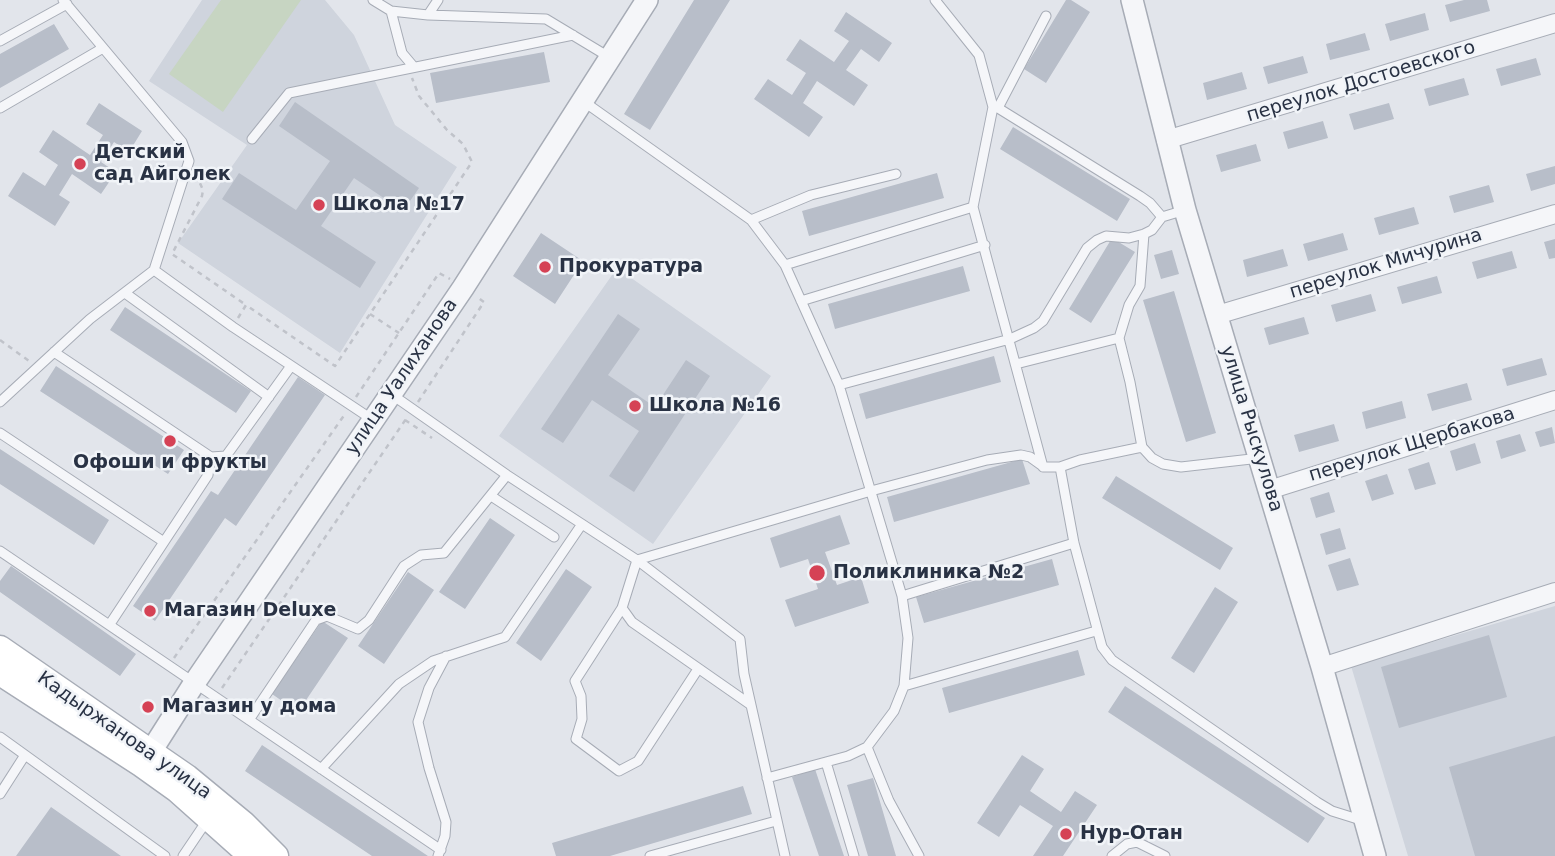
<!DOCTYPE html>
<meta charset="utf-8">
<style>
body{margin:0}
canvas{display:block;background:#e2e5eb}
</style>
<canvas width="1555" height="856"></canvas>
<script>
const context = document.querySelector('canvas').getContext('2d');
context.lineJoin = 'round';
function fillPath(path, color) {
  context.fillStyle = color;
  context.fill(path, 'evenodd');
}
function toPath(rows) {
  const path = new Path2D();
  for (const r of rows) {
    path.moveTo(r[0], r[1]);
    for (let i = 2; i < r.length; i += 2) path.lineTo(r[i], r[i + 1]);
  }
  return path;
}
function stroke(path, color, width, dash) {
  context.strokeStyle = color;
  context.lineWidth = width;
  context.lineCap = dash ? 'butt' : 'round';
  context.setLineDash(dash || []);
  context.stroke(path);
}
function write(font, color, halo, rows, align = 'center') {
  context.font = font + ' "DejaVu Sans",sans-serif';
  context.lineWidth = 5;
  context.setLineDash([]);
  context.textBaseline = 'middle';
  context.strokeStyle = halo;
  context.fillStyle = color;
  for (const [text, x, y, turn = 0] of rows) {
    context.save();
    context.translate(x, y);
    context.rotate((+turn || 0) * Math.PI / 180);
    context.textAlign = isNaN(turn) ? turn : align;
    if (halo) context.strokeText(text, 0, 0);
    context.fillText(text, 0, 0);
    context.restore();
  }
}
fillPath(toPath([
 [202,0,325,0,354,35,395,125,457,167,340,353,178,243,247,145,149,81],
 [617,268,771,376,653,544,499,436],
 [1555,606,1555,856,1408,856,1351,666]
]), '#cfd4dd');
fillPath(toPath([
 [221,0,301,0,223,112,169,74]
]), '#c7d5c2');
fillPath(toPath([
 [694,0,730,0,650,130,624,114],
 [1066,0,1071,0,1090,12,1046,83,1024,69],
 [1464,0,1487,0,1490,11,1450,22,1445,5],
 [846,12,892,43,879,62,861,49,846,70,868,85,854,106,817,81,803,103,823,117,809,137,754,99,768,79,792,95,806,73,786,60,800,39,834,62,849,41,834,31],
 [1425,13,1429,30,1390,41,1385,24],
 [54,24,69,49,0,88,0,54],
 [1365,33,1370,50,1330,60,1326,44],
 [544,52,550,82,436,103,430,73],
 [1303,56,1308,73,1268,84,1263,67],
 [1536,58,1541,75,1501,86,1496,69],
 [1242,72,1247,89,1207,100,1203,83],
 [1464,78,1469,95,1429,106,1424,89],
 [295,102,419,188,403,211,354,178,321,226,376,262,360,288,222,199,239,173,296,210,330,161,279,126],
 [99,103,142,131,129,152,114,142,101,162,116,172,101,194,72,174,59,195,70,202,55,226,8,196,23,172,45,186,58,165,39,152,53,130,90,155,103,135,86,124],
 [1389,103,1394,119,1354,130,1349,114],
 [1323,121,1328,138,1288,149,1283,132],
 [1013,127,1130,199,1117,221,1000,149],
 [1256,144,1261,161,1221,172,1216,155],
 [1555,166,1555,184,1531,191,1526,174],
 [937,173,944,198,809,236,802,211],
 [1489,185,1494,202,1454,213,1449,196],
 [1414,207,1419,224,1379,235,1374,218],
 [541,233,583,261,555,304,513,276],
 [1343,233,1348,250,1308,261,1303,244],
 [1112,238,1135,252,1091,323,1069,309],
 [1555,239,1555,258,1549,259,1544,242],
 [1283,249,1288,266,1247,277,1243,260],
 [1172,250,1179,274,1161,279,1154,255],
 [1512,251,1517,268,1477,279,1472,262],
 [963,266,970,291,835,329,828,304],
 [1437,276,1442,293,1402,304,1397,287],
 [1174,291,1216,433,1186,442,1143,300],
 [1371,294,1376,311,1336,322,1331,305],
 [125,307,251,391,236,413,110,330],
 [618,314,640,329,608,375,655,407,686,360,710,376,634,492,609,476,639,431,592,400,563,443,541,429],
 [1304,317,1309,334,1269,345,1264,328],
 [994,356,1001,382,866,419,859,394],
 [1542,358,1547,375,1507,386,1502,369],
 [56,366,184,450,168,474,40,391],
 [298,377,325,395,236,526,225,518,155,621,133,606,211,491,218,495],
 [1467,383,1472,400,1432,411,1427,394],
 [1402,401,1406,418,1366,429,1362,412],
 [1334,424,1339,441,1299,452,1294,435],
 [1552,427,1555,443,1540,447,1535,432],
 [1520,434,1526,451,1501,459,1496,441],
 [1475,443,1481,463,1456,471,1450,451],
 [0,449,109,520,94,545,0,484],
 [1022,459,1030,484,894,522,887,497],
 [1429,462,1436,484,1415,490,1408,469],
 [1387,474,1394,494,1372,501,1365,481],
 [1116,476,1233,548,1220,570,1102,498],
 [1329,492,1335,512,1316,518,1310,498],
 [840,515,850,544,825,552,837,585,861,577,869,603,795,627,785,600,818,589,808,559,780,568,770,538],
 [490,518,515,535,465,609,439,592],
 [1340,528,1346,549,1326,555,1320,534],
 [1350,558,1359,585,1337,591,1328,565],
 [1052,559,1059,585,924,623,916,597],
 [11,566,136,654,120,676,0,592,0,581],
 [566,569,592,587,541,661,516,643],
 [408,572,434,590,384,664,358,646],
 [1215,587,1238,602,1194,673,1171,658],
 [322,621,348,638,298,712,272,694],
 [1489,635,1507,697,1399,728,1381,667],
 [1078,650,1085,675,949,713,942,688],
 [1125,686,1325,818,1308,843,1108,712],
 [1555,736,1555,856,1475,856,1449,767],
 [262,745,428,856,372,856,245,771],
 [1022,755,1044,769,1030,791,1061,812,1075,791,1097,805,1063,856,1033,856,1053,826,1020,805,999,837,977,823],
 [815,769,844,856,819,856,792,777],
 [873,778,896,856,868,856,847,785],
 [743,786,752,814,610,856,556,856,552,843],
 [51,807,121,856,16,856]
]), '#b8bec9');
const service = toPath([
 [63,0,182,142,189,161,154,270,233,327,373,420],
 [373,0,391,11,428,15,546,19,609,57],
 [935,0,979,55,993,107,973,207,1043,467],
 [391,11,402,53,413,66],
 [428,15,438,0],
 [0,41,67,4],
 [583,101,751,220,785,265,839,385],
 [993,107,998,108,1140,196,1150,203,1162,217],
 [0,108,103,48],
 [998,108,1046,16],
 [252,139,289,93,573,35],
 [751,220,811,195,896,174],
 [1144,234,1140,286,1129,305,1119,338,1130,382,1142,447,1152,458,1163,464,1181,467,1260,458],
 [785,265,973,207],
 [125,293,269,397],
 [801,301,985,245],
 [54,352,211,457,226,456,291,366],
 [1016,364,1119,338],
 [391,394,507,475,637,560,740,639,744,674,785,856],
 [0,402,90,319,154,270],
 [0,433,164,542],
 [1142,447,1080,460,1060,467,1074,543,1102,647,1112,660,1317,802,1332,811,1364,821],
 [491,496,554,537],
 [0,551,441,850],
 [902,596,1074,543],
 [622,608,575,681,581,696,582,719,576,739,619,771,638,761,698,669],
 [110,624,208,475,211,457],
 [904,686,1096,631],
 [751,705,632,622,622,608,637,560,871,491,987,460,1021,455,1030,457,1044,467,1060,467],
 [249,720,316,620,327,616,358,629,369,620,404,566,421,555,444,553,507,475],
 [0,737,165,856],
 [867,747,889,801,919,856],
 [826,762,854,856],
 [321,769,399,684,433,661,505,637,582,524],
 [767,778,848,756,867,747,894,711,904,686,908,638,902,596,839,385,1010,339,1034,328,1043,321,1087,248,1097,240,1106,236,1129,238,1144,234,1152,230,1162,217,1185,210],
 [0,794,25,755],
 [183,856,208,819],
 [438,856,445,836,446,822,429,768,418,722,429,688,446,656],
 [650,856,776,821],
 [1112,856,1127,844,1137,842,1165,856]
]);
const minor = toPath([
 [1166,140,1555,23],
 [1217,315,1555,214],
 [1269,490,1555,400],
 [1322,667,1555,592]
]);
const tertiary = toPath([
 [1132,0,1185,210,1322,667,1375,856],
 [143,764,195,682,463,288,647,0]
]);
const secondary = toPath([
 [0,648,187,777,244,824,276,856],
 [0,673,142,765,177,790,251,856]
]);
stroke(service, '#a7acb6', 11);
stroke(minor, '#a7acb6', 20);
stroke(tertiary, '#a7acb6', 24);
stroke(secondary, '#a7acb6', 27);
stroke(toPath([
 [196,174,203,190,202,196,172,254,246,305],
 [370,314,399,333],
 [238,318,246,305,335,366,472,162,463,144,447,130,419,96,412,78],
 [0,340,29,361],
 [356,397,439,273,450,279],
 [418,402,484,302,476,296],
 [405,420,432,438],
 [174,658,345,414],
 [222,688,406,419]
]), '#c0c3ca', 2.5, [5, 5]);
stroke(service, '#f5f6f9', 9);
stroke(minor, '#f5f6f9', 18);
stroke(tertiary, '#f5f6f9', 21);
stroke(secondary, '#fff', 24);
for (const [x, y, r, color] of [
 [80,164,7,"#d54255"],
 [319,205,7,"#d54255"],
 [545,267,7,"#d54255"],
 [635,406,7,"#d54255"],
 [170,441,7,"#d54255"],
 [817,573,9,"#d54255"],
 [150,611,7,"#d54255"],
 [148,707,7,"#d54255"],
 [1066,834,7,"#d54255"]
]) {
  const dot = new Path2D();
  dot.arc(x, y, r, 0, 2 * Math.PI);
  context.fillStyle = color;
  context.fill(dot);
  stroke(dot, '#f1f4f8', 2.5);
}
write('19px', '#293244', '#f1f4f8', [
 ["переулок Достоевского",1361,82,-17],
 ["переулок Мичурина",1386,264,-17],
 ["улица Уалиханова",402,377,-56],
 ["улица Рыскулова",1251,429,73],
 ["переулок Щербакова",1412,445,-17],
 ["Кадыржанова улица",124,736,35]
]);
write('bold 19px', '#293244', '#f1f4f8', [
 ["Детский",94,153],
 ["сад Айголек",94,175],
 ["Школа №17",333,205],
 ["Прокуратура",559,267],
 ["Школа №16",649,406],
 ["Офоши и фрукты",170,463,"center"],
 ["Поликлиника №2",833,573],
 ["Магазин Deluxe",164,611],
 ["Магазин у дома",162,707],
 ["Нур-Отан",1080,834]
], 'left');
</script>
